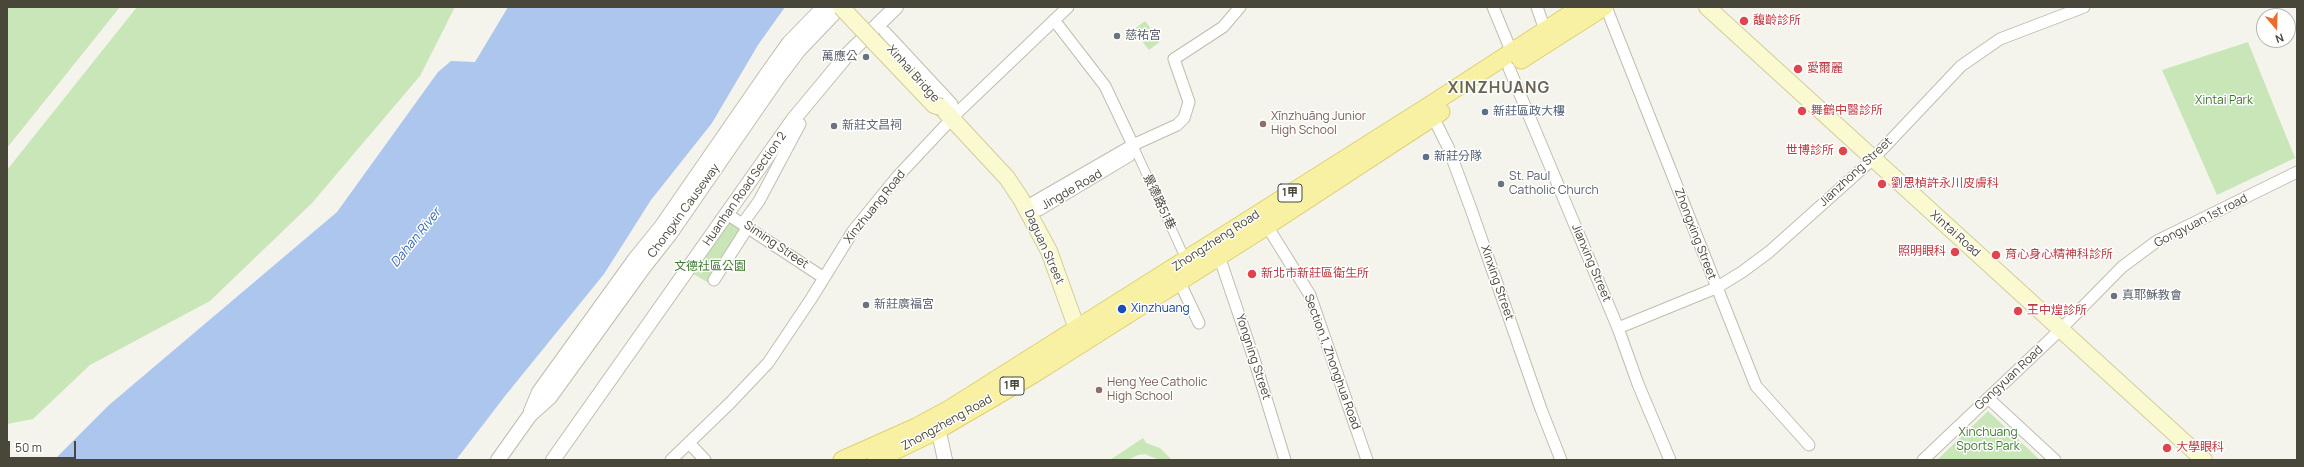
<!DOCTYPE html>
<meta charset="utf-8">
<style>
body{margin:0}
#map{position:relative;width:2304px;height:467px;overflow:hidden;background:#f5f4ec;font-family:Manrope,sans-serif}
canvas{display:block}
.frame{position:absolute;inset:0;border:8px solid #49463a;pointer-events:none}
.north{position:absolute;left:2256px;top:8px;width:40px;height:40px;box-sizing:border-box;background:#fff;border:1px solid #b6b5b0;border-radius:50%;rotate:161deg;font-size:11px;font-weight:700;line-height:16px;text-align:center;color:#49463a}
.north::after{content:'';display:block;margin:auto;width:14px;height:18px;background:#ec6d2b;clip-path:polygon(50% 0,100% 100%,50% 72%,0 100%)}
.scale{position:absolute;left:8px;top:441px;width:68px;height:18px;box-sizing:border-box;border:2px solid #49463a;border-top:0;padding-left:5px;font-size:12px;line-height:14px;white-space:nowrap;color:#49463a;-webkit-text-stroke:3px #fff;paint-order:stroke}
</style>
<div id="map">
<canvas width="2304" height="467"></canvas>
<div class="frame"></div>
<div class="north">N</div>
<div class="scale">50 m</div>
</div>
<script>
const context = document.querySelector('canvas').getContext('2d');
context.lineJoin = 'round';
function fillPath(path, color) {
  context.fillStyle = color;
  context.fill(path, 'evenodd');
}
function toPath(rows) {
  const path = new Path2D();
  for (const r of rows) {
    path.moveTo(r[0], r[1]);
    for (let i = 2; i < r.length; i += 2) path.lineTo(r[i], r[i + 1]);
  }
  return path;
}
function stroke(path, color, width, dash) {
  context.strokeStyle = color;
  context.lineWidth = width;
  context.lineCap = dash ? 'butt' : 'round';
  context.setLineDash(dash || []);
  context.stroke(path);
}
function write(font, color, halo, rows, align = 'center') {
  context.font = font + ' Manrope,"Noto Sans TC",sans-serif';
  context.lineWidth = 3;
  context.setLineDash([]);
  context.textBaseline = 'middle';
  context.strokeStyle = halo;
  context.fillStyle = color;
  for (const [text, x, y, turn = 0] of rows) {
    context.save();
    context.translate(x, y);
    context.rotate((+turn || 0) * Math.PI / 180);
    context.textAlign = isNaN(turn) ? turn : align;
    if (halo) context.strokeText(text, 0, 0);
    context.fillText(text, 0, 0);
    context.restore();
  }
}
fillPath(toPath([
 [7,7,120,7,7,148],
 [137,7,455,7,420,76,312,203,210,301,90,365,33,419,7,424,7,170],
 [1145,21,1161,41,1149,50,1133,30],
 [2248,42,2295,158,2217,195,2162,70],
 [729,218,745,228,714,286,690,272],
 [1988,411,2040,460,1937,460],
 [1143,438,1146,443,1160,448,1172,460,1159,460,1145,454,1138,455,1128,460,1110,460]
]), '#c8e6b8');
fillPath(toPath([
 [508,7,785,7,758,45,712,123,651,200,604,274,505,396,456,460,54,460,109,405,337,212,438,72,451,61,475,62]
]), '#adc6ed');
const pedestrian = toPath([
 [1133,145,1186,260]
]);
const minor = toPath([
 [1493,7,1512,53],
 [1537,7,1545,30],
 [1606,7,1756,386,1809,445],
 [1054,20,1105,86,1133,145],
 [885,32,952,104,953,119],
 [1509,68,1618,328,1638,384,1670,460],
 [1430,111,1448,147,1471,209,1541,409,1561,460],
 [1028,209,1034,202,1133,145,1177,125,1184,118,1189,102,1174,59,1223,27,1240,7],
 [1028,209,1039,210,1129,156,1133,145],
 [727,214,824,278],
 [743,223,759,201,800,124,793,120],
 [1267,226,1310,295,1367,460],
 [1219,256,1254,359,1285,460],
 [714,280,748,227],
 [1179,281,1199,323],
 [1618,328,1716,288,1742,272,1769,252,1873,159,1961,66,2000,39,2084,7],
 [1988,398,2055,460],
 [689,443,705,460],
 [671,460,730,403,768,363,811,299,853,231,897,177,958,112,1068,7],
 [1923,460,2060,330,2122,267,2157,241,2297,172]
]);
const tertiary = toPath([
 [531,411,539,392,635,259,661,227,769,71,789,43,824,7],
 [933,421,940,437,945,460],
 [498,460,530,415,550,397,644,267,670,234,777,79,798,51,840,7],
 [553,460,793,120,847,55,896,7]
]);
const secondary = toPath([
 [1707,7,2204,460],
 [941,107,1007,178,1021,199,1049,251,1077,329,1084,340]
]);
const primary = toPath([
 [1521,60,1604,7],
 [842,460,916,427,951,408,1427,107,1581,7],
 [876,460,938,430,1034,374,1267,226,1441,112]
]);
stroke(pedestrian, '#c0bdaf', 10);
stroke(minor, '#c0bdaf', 13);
stroke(tertiary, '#c0bdaf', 16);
stroke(secondary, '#d1cd9e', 18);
stroke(primary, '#ddd172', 19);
stroke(pedestrian, '#fff', 8);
stroke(minor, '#fff', 11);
stroke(tertiary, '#fff', 14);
stroke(secondary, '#fbf9cf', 16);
stroke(primary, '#f8f0a2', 17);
const secondaryBridge = toPath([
 [841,7,934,105,941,107]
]);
stroke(secondaryBridge, '#d1cd9e', 18, []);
stroke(secondaryBridge, '#fbf9cf', 16);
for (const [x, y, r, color] of [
 [1744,21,5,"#e0444e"],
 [1117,36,4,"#6b7280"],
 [866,57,4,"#6b7280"],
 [1798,69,5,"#e0444e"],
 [1802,111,5,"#e0444e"],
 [1485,112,4,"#5c6f8a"],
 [1263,124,4,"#8d6e63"],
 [834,126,4,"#6b7280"],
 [1843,151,5,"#e0444e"],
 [1426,157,4,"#5c6f8a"],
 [1501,184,4,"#6b7280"],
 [1882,184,5,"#e0444e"],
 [1955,252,5,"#e0444e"],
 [1996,255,5,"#e0444e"],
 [1252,274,5,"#e0444e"],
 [2114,296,4,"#6b7280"],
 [866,305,4,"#6b7280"],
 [1122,309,5,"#1a4fb4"],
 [2018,311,5,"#e0444e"],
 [1099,390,4,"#8d6e63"],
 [2167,448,5,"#e0444e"]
]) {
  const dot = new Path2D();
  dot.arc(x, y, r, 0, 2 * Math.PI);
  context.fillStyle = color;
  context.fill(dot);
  stroke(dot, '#fff', 1.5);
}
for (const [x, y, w] of [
 [1290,193,24],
 [1012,386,24]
]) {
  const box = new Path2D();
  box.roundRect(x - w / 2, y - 9, w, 18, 3);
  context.fillStyle = '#fff';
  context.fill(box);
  stroke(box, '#49463a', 1);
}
write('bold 11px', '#49463a', null, [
 ["1甲",1290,193],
 ["1甲",1012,386]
]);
write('12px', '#be3a42', '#fff', [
 ["馥齡診所",1753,21],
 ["愛爾麗",1807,69],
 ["舞鶴中醫診所",1811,111],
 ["世博診所",1834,151,"right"],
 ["劉思楨許永川皮膚科",1891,184],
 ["照明眼科",1946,252,"right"],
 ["育心身心精神科診所",2005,255],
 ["新北市新莊區衛生所",1261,274],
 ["王中煌診所",2027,311],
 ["大學眼科",2176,448]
], 'left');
write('12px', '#5b616d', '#fff', [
 ["慈祐宮",1125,36],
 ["萬應公",858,57,"right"],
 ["新莊文昌祠",842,126],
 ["St. Paul",1509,177],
 ["Catholic Church",1509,191],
 ["真耶穌教會",2122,296],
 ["新莊廣福宮",874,305]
], 'left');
write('12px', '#49463a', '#fff', [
 ["Xinhai Bridge",913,74,48],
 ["Jianzhong Street",1856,172,-43],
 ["Huanhan Road Section 2",745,189,-55],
 ["Jingde Road",1072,190,-30],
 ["景德路51巷",1159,202,65],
 ["Xinzhuang Road",875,207,-51],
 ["Chongxin Causeway",684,211,-54],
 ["Gongyuan 1st road",2201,221,-27],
 ["Zhongxing Street",1695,234,69],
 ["Xintai Road",1955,234,42],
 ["Zhongzheng Road",1216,241,-33],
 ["Siming Street",776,245,34],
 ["Daguan Street",1044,247,66],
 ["Jianxing Street",1591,263,67],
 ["Xinxing Street",1497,283,71],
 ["Yongning Street",1253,357,72],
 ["Section 1, Zhonghua Road",1332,362,70],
 ["Gongyuan Road",2009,378,-43],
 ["Zhongzheng Road",947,423,-29]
]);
write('12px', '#3d7830', '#fff', [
 ["Xintai Park",2224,101],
 ["文德社區公園",710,267],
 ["Xinchuang",1988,433],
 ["Sports Park",1988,447]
]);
write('12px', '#4e5e75', '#fff', [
 ["新莊區政大樓",1493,112],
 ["新莊分隊",1434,157]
], 'left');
write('12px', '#785e54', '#fff', [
 ["Xīnzhuāng Junior",1271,117],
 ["High School",1271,131],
 ["Heng Yee Catholic",1107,383],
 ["High School",1107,397]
], 'left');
write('12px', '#164399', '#fff', [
 ["Xinzhuang",1131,309]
], 'left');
write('italic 13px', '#3866af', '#fff', [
 ["Dahan River",416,238,-51]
]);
context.letterSpacing = '1px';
write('bold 16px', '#6b6651', '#fff', [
 ["XINZHUANG",1499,89]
]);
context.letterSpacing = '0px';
</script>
